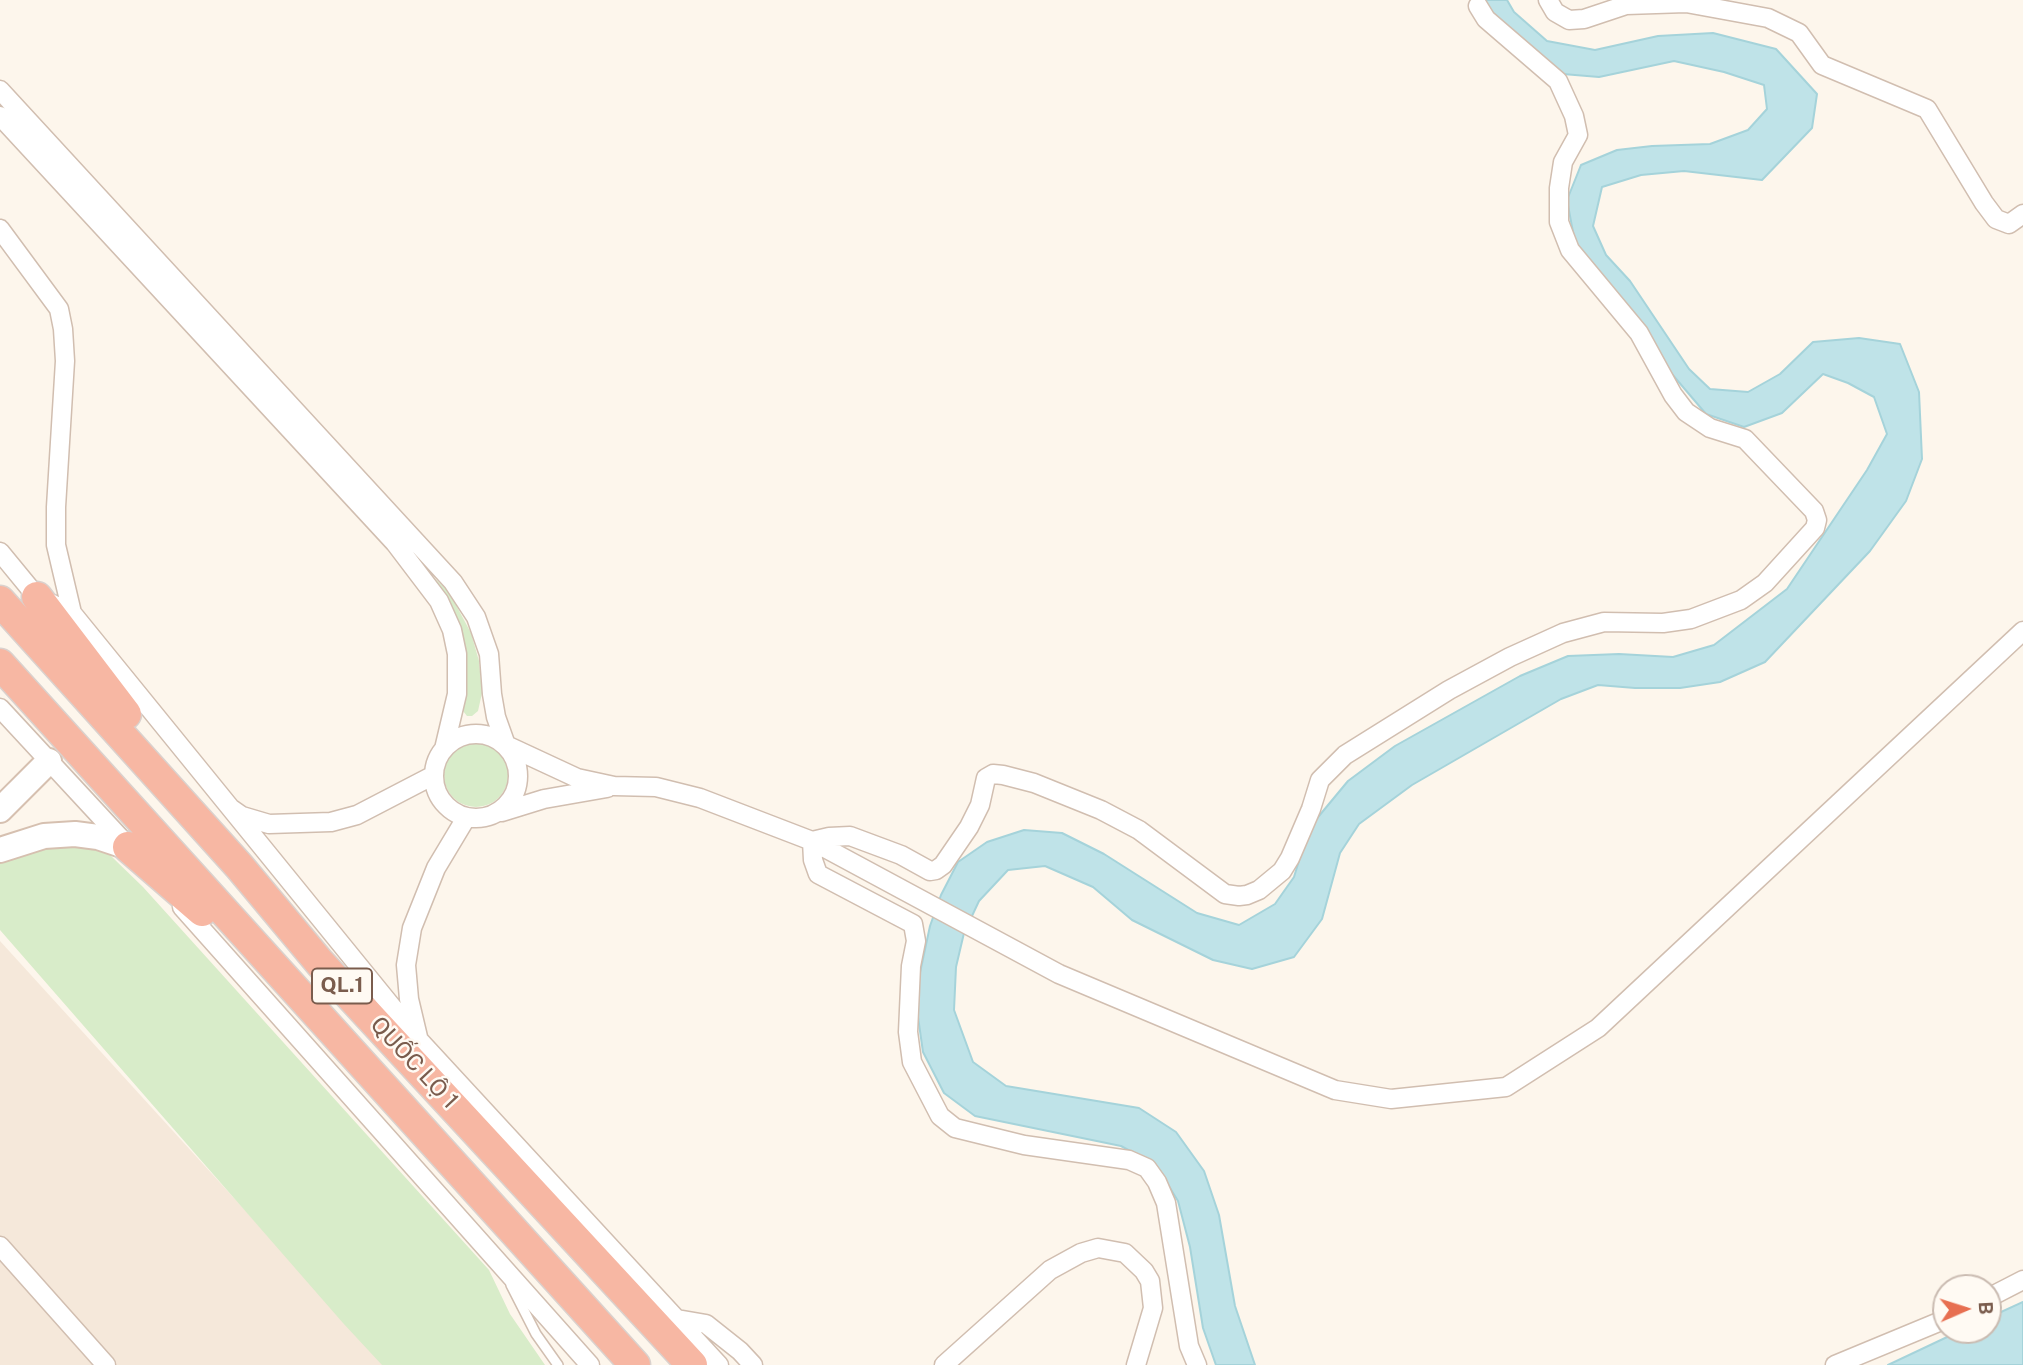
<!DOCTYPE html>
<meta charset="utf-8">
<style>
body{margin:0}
#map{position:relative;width:2023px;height:1365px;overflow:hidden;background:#fdf6ec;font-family:"Public Sans",sans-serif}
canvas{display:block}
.north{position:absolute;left:1932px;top:1274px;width:70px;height:70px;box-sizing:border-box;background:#fffaf3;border:2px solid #cabbb1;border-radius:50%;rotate:87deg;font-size:19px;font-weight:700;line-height:28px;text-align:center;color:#7a5c4d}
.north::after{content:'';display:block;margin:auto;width:24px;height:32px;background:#e76f51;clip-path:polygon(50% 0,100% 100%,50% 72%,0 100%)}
</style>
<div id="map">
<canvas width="2023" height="1365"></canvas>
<div class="north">B</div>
</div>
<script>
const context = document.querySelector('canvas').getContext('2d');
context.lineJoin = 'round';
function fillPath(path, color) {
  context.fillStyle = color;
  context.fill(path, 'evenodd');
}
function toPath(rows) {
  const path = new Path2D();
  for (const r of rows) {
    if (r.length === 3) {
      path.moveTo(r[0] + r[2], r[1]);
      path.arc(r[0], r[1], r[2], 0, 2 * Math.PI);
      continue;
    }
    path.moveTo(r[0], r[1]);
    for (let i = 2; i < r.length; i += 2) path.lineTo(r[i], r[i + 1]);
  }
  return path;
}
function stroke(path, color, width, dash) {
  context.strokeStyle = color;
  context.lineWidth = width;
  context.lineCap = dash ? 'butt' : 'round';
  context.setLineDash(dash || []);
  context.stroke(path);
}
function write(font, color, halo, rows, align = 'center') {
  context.font = font + ' "Public Sans",sans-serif';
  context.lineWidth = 5;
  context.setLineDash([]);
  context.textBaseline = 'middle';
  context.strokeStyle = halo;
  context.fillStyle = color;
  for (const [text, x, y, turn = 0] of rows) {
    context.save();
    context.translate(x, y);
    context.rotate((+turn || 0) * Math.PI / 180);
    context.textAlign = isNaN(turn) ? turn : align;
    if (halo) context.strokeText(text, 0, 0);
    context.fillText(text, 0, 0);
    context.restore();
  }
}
fillPath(toPath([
 [0,941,386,1365,0,1365]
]), '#f5e8da');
fillPath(toPath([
 [426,570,449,592,471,633,479,661,482,693,478,711,472,716,467,716,463,711,465,691,455,617,445,595],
 [476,775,32],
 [81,846,110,855,143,887,489,1270,510,1314,545,1365,382,1365,343,1323,0,930,0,862,45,847]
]), '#d8ecc9');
const water = toPath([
 [1482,0,1507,0,1514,12,1547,41,1595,50,1658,36,1713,33,1776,49,1817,94,1812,128,1762,180,1684,171,1641,175,1602,187,1593,226,1606,255,1630,281,1689,369,1710,389,1748,392,1780,374,1813,342,1859,338,1900,344,1919,392,1922,459,1906,501,1870,551,1765,662,1720,682,1680,688,1635,688,1598,685,1561,699,1412,785,1359,824,1340,853,1322,919,1294,957,1252,969,1213,960,1132,920,1093,887,1045,866,1008,870,979,901,964,933,956,967,954,1010,973,1062,1006,1086,1139,1108,1176,1132,1204,1171,1219,1215,1235,1306,1255,1365,1216,1365,1203,1328,1190,1247,1178,1201,1156,1165,1121,1146,975,1116,944,1093,923,1052,915,996,930,926,941,895,958,862,987,842,1024,830,1062,833,1104,854,1197,913,1239,925,1275,904,1294,877,1309,828,1348,781,1395,746,1520,676,1568,656,1619,654,1673,657,1714,645,1787,589,1867,470,1887,434,1874,397,1848,383,1823,374,1782,413,1744,427,1706,414,1666,367,1576,248,1567,200,1581,165,1617,150,1652,146,1710,144,1748,130,1767,109,1764,85,1724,72,1674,61,1599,77,1563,74,1526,53,1482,0],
 [2023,1302,2023,1365,1888,1365,1962,1330,1988,1330,1988,1318,2023,1302]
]);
fillPath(water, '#bfe3e8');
stroke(water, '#a5d3da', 2);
const lane = toPath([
 [511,1285,536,1334,558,1365]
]);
const street = toPath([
 [1548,0,1555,12,1569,20,1584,19,1626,5,1686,3,1768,18,1799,33,1822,65,1927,109,1984,203,1996,219,2009,224,2023,214],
 [0,90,453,582,476,617,489,654,492,694,496,717,506,745,577,778,614,786,656,787,700,798,812,841,1059,974,1335,1090,1391,1099,1506,1087,1598,1028,2023,631],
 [0,116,395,543,439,601,452,630,457,654,457,694,444,749],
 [0,229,59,309,63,329,65,361,56,507,56,545,72,613],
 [0,552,37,597,72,613,419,1040,719,1365],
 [0,708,126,844],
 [476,776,42],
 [232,809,242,816,269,824,331,822,357,815,434,775],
 [502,812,544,799,607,788],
 [182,907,590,1365],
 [418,1037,409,999,406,965,412,928,436,868,466,818],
 [0,1246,106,1365],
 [1988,1298,2023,1280],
 [677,1319,706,1324,740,1351,753,1365],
 [944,1365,1050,1270,1081,1253,1098,1248,1125,1253,1144,1271,1150,1281,1153,1308,1136,1365],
 [1197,1365,1189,1346,1166,1203,1157,1182,1147,1168,1129,1160,1024,1145,955,1128,940,1116,912,1062,908,1032,911,966,916,941,913,924,818,874,813,860,812,841,829,837,850,836,901,855,930,871,936,870,943,865,969,827,980,805,986,778,993,774,1003,775,1034,783,1101,810,1139,830,1225,894,1239,896,1247,895,1259,890,1282,871,1290,858,1311,809,1320,780,1345,755,1449,690,1510,657,1563,633,1604,622,1663,623,1691,619,1741,600,1765,583,1815,528,1817,520,1814,511,1745,439,1710,428,1686,412,1673,395,1639,333,1570,250,1559,222,1559,188,1563,162,1578,135,1574,116,1558,81,1486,19,1478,6],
 [1835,1365,1946,1319]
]);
const secondary = toPath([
 [0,810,49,761],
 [0,850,44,836,75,834,98,837,128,847]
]);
const highway = toPath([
 [37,597,126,714],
 [0,601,239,866,320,963,692,1365],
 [0,664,635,1365],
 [128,847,202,911]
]);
stroke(lane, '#d1beb0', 12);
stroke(street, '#d1beb0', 21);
stroke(secondary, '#d6c0b0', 28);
stroke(highway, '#dad1cd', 33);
stroke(lane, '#fff', 9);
stroke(street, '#fff', 18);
stroke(secondary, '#fff', 24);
stroke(highway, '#f7b7a3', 30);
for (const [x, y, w] of [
 [342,986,60]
]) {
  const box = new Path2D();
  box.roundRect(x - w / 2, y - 17.5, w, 35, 5);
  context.fillStyle = '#fffaf3';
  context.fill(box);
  stroke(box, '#7a5c4d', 2);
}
write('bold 21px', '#7a5c4d', null, [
 ["QL.1",342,986]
]);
write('23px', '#7a5c4d', '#fffaf3', [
 ["QUỐC LỘ 1",414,1063,47]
]);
</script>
